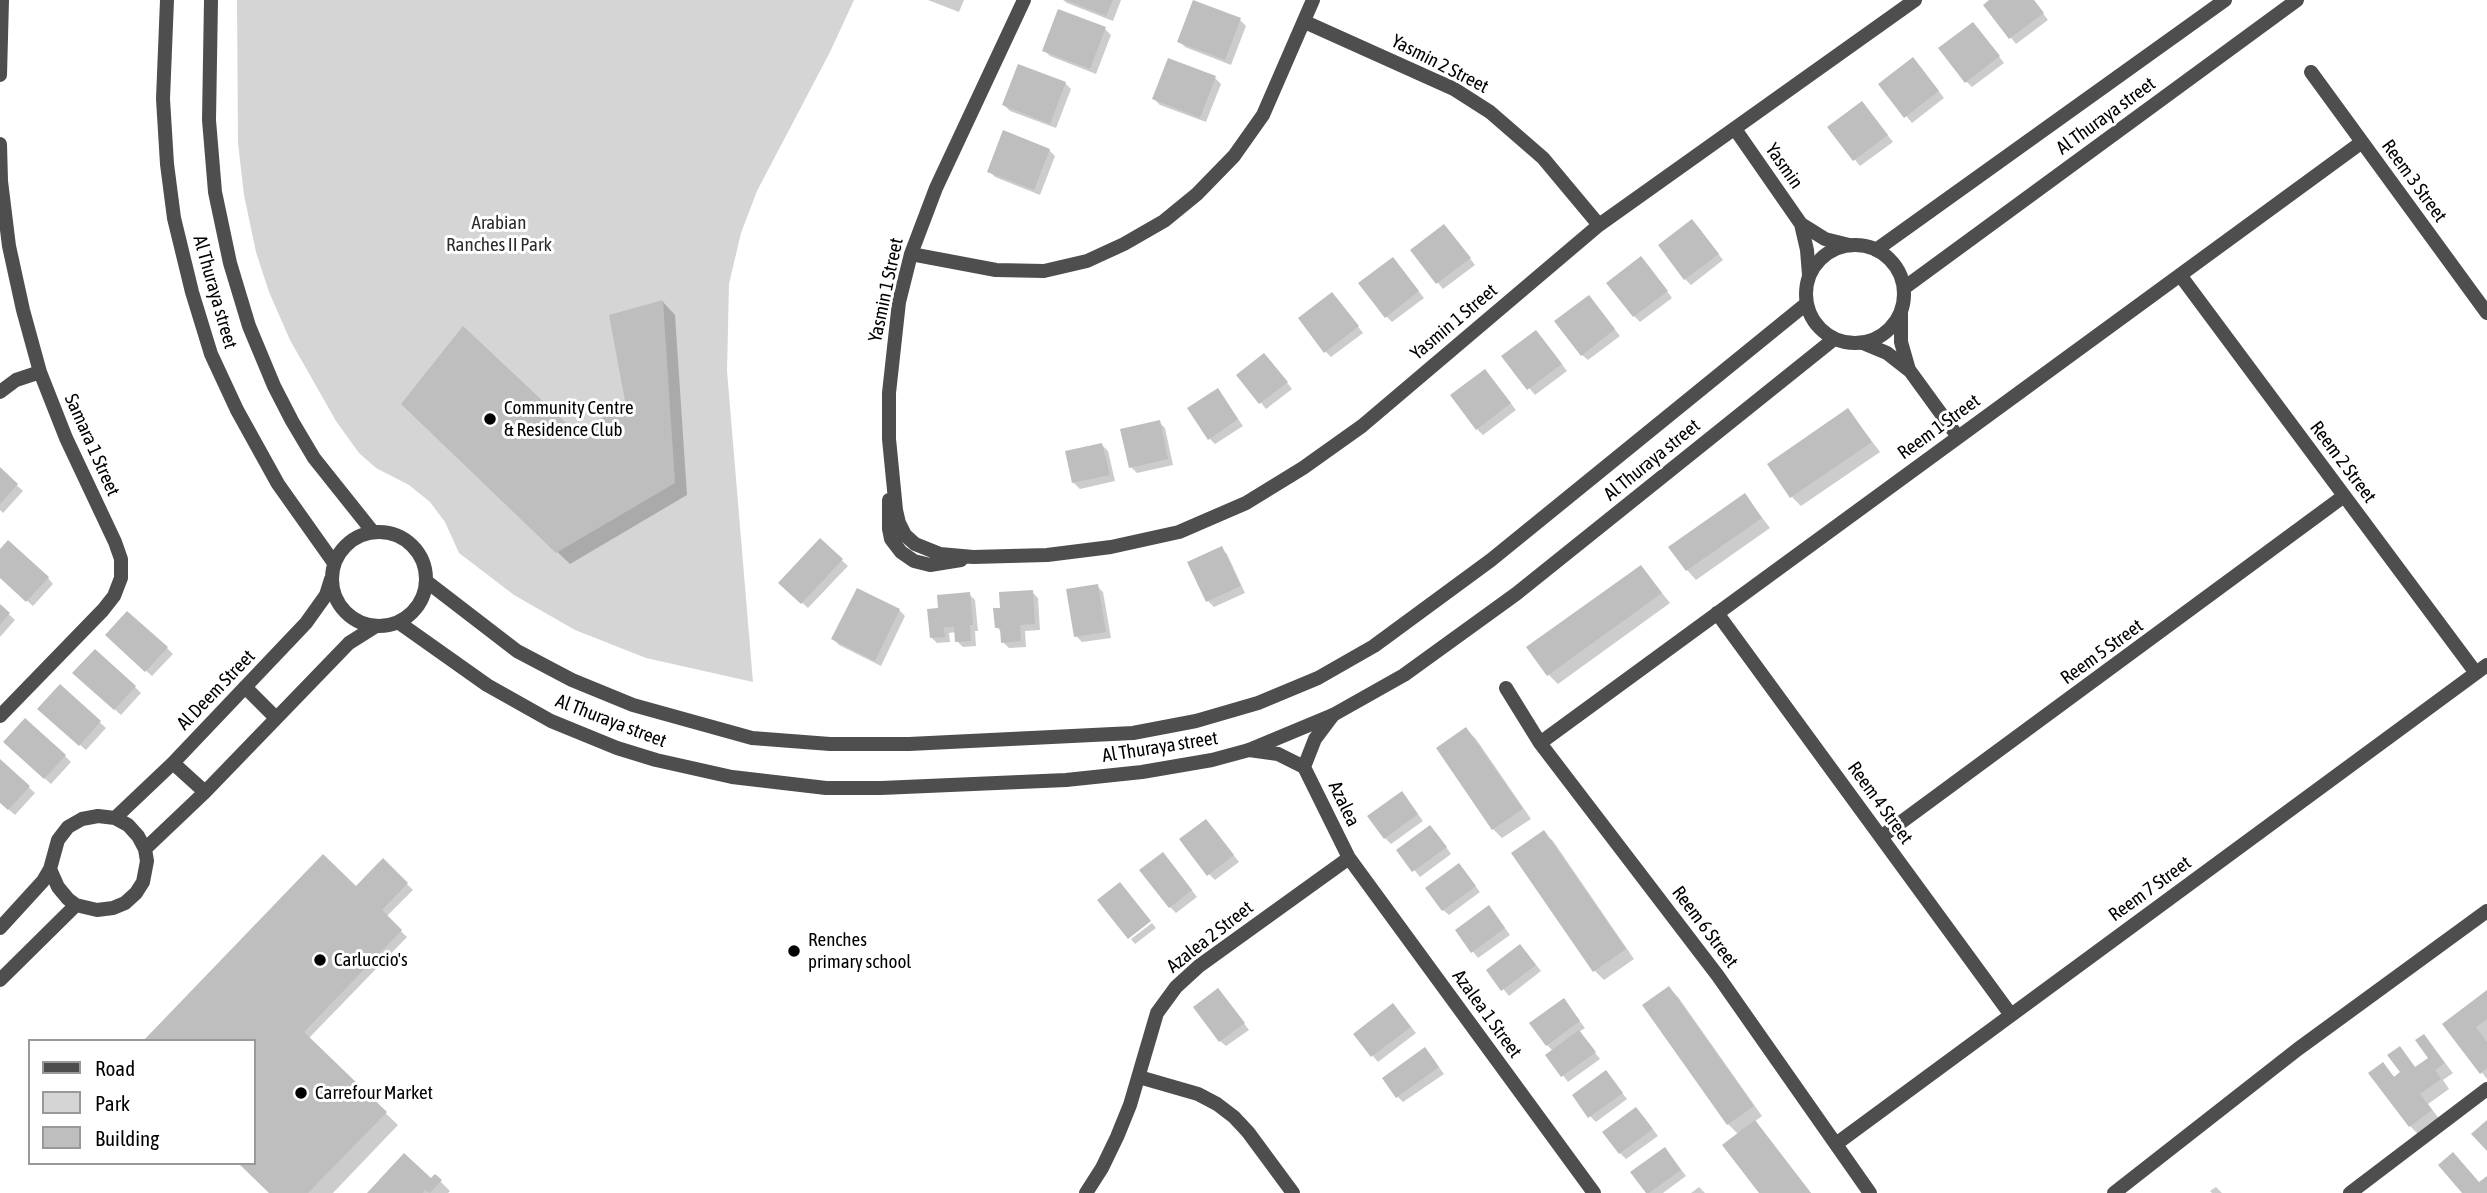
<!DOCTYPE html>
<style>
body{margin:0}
#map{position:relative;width:2487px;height:1193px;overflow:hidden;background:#fff;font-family:"Asap Condensed",sans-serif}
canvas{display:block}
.legend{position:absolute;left:28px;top:1039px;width:228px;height:126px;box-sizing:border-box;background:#fff;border:2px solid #999;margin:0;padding:9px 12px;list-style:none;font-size:21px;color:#000}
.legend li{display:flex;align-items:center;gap:14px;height:35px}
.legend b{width:35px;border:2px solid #999}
</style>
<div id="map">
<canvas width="2487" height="1193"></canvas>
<ul class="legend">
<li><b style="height:9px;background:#4e4e4e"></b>Road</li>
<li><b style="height:19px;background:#d5d5d5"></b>Park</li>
<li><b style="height:19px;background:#bebebe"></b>Building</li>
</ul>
</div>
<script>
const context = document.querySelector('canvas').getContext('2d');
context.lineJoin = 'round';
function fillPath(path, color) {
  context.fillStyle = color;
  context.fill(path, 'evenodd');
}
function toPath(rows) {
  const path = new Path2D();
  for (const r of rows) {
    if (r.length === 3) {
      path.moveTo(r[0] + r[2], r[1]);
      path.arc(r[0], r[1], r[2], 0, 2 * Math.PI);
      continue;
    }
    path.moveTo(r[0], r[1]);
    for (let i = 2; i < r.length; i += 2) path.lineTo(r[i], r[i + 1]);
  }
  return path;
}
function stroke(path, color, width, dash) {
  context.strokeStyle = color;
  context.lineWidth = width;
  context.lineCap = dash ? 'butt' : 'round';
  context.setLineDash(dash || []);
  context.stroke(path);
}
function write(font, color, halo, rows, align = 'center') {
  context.font = font + ' "Asap Condensed",sans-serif';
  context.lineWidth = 6;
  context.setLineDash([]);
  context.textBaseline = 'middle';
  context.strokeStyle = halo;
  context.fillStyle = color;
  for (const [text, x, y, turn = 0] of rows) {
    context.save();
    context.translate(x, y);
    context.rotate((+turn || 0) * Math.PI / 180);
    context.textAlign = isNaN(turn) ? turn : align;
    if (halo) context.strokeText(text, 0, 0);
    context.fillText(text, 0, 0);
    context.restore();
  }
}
fillPath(toPath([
 [237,0,854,0,830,52,757,191,741,233,729,284,727,371,753,682,646,658,575,630,514,595,459,553,445,522,430,502,409,485,376,468,359,453,336,421,290,340,269,292,256,252,244,195,238,143]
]), '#d5d5d5');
fillPath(toPath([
 [928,0,964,0,959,12],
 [1063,0,1121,0,1113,21,1067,3],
 [1992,0,2033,0,2048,20,2016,44,1985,5],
 [1240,20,1246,26,1231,65,1185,47,1179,41],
 [1105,29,1111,35,1096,74,1050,56,1044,50],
 [1979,30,2004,63,1972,87,1966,81],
 [1919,65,1944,98,1912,123,1880,84],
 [1215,78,1221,84,1206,122,1160,105,1154,99],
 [1065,83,1071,89,1056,128,1010,111,1004,105],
 [1867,109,1893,142,1860,166,1829,127],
 [1049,150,1055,156,1040,195,995,177,989,171],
 [1698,227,1723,260,1691,285,1685,279],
 [1450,232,1475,265,1443,289,1412,251],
 [1647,264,1672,298,1640,322,1634,316],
 [1398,265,1424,298,1392,322,1386,316],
 [1338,300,1363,333,1331,357,1325,351],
 [663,302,675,315,687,495,570,564,416,417,579,437,627,402],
 [1594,303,1620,336,1588,360,1582,355],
 [1542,338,1567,371,1535,395,1503,356],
 [1270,361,1292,389,1266,409,1239,375],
 [1490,377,1516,410,1483,435,1477,429],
 [1223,397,1243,426,1215,444,1209,438],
 [1848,410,1880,452,1801,506,1792,497],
 [1159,422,1165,428,1173,465,1137,473,1131,467],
 [1102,445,1108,451,1115,481,1080,489,1074,483,1067,452],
 [0,470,23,491,3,513,0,510],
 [1745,495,1770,528,1696,580,1687,570],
 [820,540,848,566,808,608,781,583],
 [1221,548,1227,554,1245,593,1214,607,1208,601],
 [0,552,48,578,53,584,33,606,0,576],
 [1641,567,1670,603,1558,684,1548,674],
 [1097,586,1103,592,1111,638,1082,642,1076,636],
 [1032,592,1038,598,1040,630,1025,631,1026,647,1009,648,1003,642,1002,633,997,627,1001,609],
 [969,594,975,600,978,631,975,631,976,646,963,647,957,641,956,632,949,633,950,642,937,643,931,637,940,610],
 [0,606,15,620,0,637],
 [899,610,905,616,881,666,839,645,833,639],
 [113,641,167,648,173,654,152,676],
 [81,679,135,687,141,693,121,715],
 [60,687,106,728,86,750,46,715],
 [1466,729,1476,739,1531,819,1502,838,1493,829],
 [11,748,65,756,71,762,51,784],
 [0,761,35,793,15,815,0,802],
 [1407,799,1423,821,1391,844,1385,838],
 [1212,827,1239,862,1215,880,1209,874],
 [1543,832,1553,841,1634,959,1604,980,1595,971],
 [1436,833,1451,854,1420,877,1398,850],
 [1169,860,1197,897,1176,913,1170,907],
 [383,861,413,890,386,917,407,937,308,1039,398,1125,333,1193,271,1193,254,1163,254,1041,356,888],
 [1459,865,1480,892,1449,915,1443,910],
 [1495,914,1510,935,1478,958,1457,931],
 [1152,923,1156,928,1135,944,1131,939],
 [1526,952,1541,971,1509,996,1488,970],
 [1669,988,1678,997,1762,1116,1754,1122,1811,1193,1761,1193,1739,1135,1728,1124,1644,1005],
 [2487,992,2487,1079,2444,1024],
 [1224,996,1249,1030,1226,1046,1220,1041],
 [1569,1007,1585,1028,1579,1032,1600,1059,1568,1082,1547,1055,1553,1051,1547,1045],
 [1399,1012,1416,1033,1378,1062,1373,1056],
 [2424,1036,2453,1073,2443,1080,2449,1089,2428,1104,2440,1120,2419,1135,2410,1126,2383,1064,2395,1078,2402,1073,2399,1049,2416,1068,2431,1058],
 [1431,1056,1444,1074,1403,1102,1397,1096],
 [1606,1072,1627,1099,1596,1122,1590,1116],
 [1642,1115,1658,1136,1626,1159,1620,1153],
 [1670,1155,1686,1176,1663,1193,1648,1193],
 [435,1176,450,1191,448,1193,370,1193,431,1180],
 [1699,1187,1705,1193,1691,1193],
 [2216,1187,2222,1193,2212,1193,2210,1191]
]), '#0003');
fillPath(toPath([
 [1065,0,1113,0,1106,16],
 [1193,0,1241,18,1225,60,1177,42],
 [1989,0,2034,0,2044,13,2009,39,1983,5],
 [1058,9,1106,27,1090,69,1042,51],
 [1973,22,2000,56,1965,83,1938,48],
 [1913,57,1939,91,1904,118,1878,84],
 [1168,58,1216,76,1200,118,1152,99],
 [1018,64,1066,82,1050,124,1002,105],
 [1862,101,1888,135,1853,161,1827,127],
 [1003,130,1050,149,1034,190,987,172],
 [1692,219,1719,254,1684,280,1658,245],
 [1444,224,1471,258,1436,284,1410,250],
 [1641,256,1668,291,1633,317,1606,283],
 [1393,257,1419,291,1385,318,1358,283],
 [1332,292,1359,326,1324,353,1298,318],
 [1589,295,1615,329,1581,356,1554,321],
 [663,300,675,483,556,553,401,404,463,326,579,435,625,401,609,315],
 [1536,330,1562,364,1527,390,1501,356],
 [1264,353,1288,382,1259,404,1236,375],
 [1485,369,1511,403,1476,430,1450,395],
 [1218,388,1238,419,1208,440,1187,408],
 [1848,408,1872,442,1790,498,1767,464],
 [1160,420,1168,459,1129,468,1120,429],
 [1102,443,1110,475,1072,483,1065,451],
 [0,467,18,484,0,504],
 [1745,493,1762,518,1686,571,1668,547],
 [820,538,843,559,801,604,778,583],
 [8,540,49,577,26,602,0,578,0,549],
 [1222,546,1241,586,1206,602,1187,562],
 [1641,565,1662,593,1547,676,1526,647],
 [1098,584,1106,632,1074,637,1066,589],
 [857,588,900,609,875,661,831,639],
 [1033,590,1035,624,1020,625,1021,641,1001,643,1000,628,995,628,993,608,1000,608,999,592],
 [970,592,973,625,970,625,971,641,955,642,954,627,944,627,945,637,930,638,927,609,938,608,937,595],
 [0,604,10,613,0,625],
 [127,611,168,647,145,672,105,635],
 [95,649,136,686,114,710,72,673],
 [60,684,101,721,79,746,37,709],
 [25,718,66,755,44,779,3,742],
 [1466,727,1523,809,1492,830,1436,748],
 [0,759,30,786,8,810,0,803],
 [1402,791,1418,814,1384,839,1367,816],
 [1206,819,1234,855,1207,876,1179,839],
 [1430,825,1447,847,1412,872,1396,850],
 [1544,830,1626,949,1593,972,1511,853],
 [1163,852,1192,890,1169,908,1139,870],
 [323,854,356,886,383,858,408,883,382,910,402,930,304,1032,387,1112,308,1193,269,1193,238,1163,254,1163,254,1041,143,1041],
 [1459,863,1476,886,1442,911,1425,888],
 [1120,882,1151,921,1128,939,1097,900],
 [1489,905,1505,928,1471,953,1455,930],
 [1520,944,1536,965,1501,991,1486,970],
 [1669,986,1754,1106,1727,1125,1642,1005],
 [1218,988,1245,1023,1219,1042,1193,1007],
 [2487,990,2487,1019,2476,1027,2487,1042,2487,1068,2480,1074,2442,1024],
 [1564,998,1580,1021,1546,1046,1529,1023],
 [1393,1003,1411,1027,1371,1057,1353,1034],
 [1579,1030,1596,1052,1561,1077,1545,1055],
 [2424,1034,2445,1063,2435,1070,2441,1079,2420,1094,2432,1110,2409,1127,2368,1073,2383,1062,2394,1077,2400,1072,2387,1055,2400,1046,2415,1067,2428,1058,2415,1040],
 [1425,1047,1439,1067,1396,1098,1382,1078],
 [1606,1070,1623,1093,1588,1118,1572,1095],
 [1636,1107,1653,1129,1619,1154,1602,1132],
 [1755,1120,1811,1193,1759,1193,1722,1145],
 [2487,1120,2487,1151,2471,1134],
 [1665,1147,1681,1170,1649,1193,1646,1193,1630,1172],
 [2453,1152,2479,1182,2487,1176,2487,1193,2462,1193,2438,1165],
 [404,1153,431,1178,435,1174,442,1180,430,1193,425,1190,423,1193,367,1193]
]), '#bebebe');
stroke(toPath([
 [1024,0,936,188,911,254,899,302,889,393,889,439,896,510,899,523,905,535,915,544,940,554,973,557,1047,555,1111,547,1179,532,1246,503,1303,468,1362,426,1599,225,1915,0],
 [1305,22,1454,89,1490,112,1543,158,1599,225],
 [2311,72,2487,313],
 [0,75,2,0],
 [1735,129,1801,224,1807,250,1809,275],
 [0,144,1,181,9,246,23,310,40,372,66,438,115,542,121,559,121,578,114,596,103,610,0,716],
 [1801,224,1825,239,1849,245],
 [911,254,996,270,1044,271,1087,261,1124,244,1164,221,1197,194,1234,156,1263,115,1313,0],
 [2180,275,2476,673],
 [1901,312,1901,342,1909,370],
 [1863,343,1887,353,1910,371,1958,437],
 [0,392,16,380,40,372],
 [889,500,889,529,891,539,901,552,914,561,930,565,961,560],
 [1717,613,2011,1015],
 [1506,688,1540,743,1718,976,1870,1193],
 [1540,743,2362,142],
 [1249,750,1278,754,1304,767,1349,858,1594,1193],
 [1304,767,1315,739,1333,715],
 [1881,837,2344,496],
 [1139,1077,1198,1094,1217,1104,1234,1117,1248,1132,1293,1193],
 [1836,1144,2487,665],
 [1086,1193,1102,1168,1117,1137,1130,1105,1157,1013,1176,987,1199,966,1349,858],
 [2114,1193,2298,1049,2487,911],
 [2350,1193,2487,1089]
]), '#4e4e4e', 14);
stroke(toPath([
 [167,0,163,99,167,164,174,218,192,292,211,354,237,410,278,484,334,563],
 [211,0,209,120,215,192,230,263,249,326,274,386,292,421,314,458,373,532],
 [1855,294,49],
 [1876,250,2225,0],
 [1904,288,2297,0],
 [379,579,47],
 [426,581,517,651,572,680,633,705,752,738,830,744,909,744,1133,733,1196,721,1258,703,1318,678,1374,646,1491,560,1806,304],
 [398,622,487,685,551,721,617,748,656,760,732,777,826,788,881,788,1066,780,1142,772,1212,760,1249,750,1333,715,1404,675,1516,594,1834,339],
 [245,687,276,718],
 [173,763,205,792],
 [98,816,115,818,128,825,138,836,145,849,147,861,143,882,136,893,125,903,113,908,97,910,76,905,68,899,58,887,50,869,58,840,68,827,82,819,98,816],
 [115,818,173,763,306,623,326,595,331,579],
 [145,849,205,792,349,643,376,626],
 [0,928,43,881,50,869],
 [0,980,76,905]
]), '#4e4e4e', 14);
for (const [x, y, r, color] of [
 [490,419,7,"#000"],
 [794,951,7,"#000"],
 [320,960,7,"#000"],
 [301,1093,7,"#000"]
]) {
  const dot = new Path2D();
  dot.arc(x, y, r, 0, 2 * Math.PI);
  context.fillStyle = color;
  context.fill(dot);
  stroke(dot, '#fff', 2.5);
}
write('19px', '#000', '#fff', [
 ["Yasmin 2 Street",1440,64,27],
 ["Al Thuraya street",2106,116,-36],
 ["Yasmin",1784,166,55],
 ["Reem 3 Street",2414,181,54],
 ["Yasmin 1 Street",886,290,-78],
 ["Al Thuraya street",215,292,74],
 ["Yasmin 1 Street",1454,322,-40],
 ["Reem 1 Street",1939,427,-36],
 ["Samara 1 Street",92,445,66],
 ["Al Thuraya street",1652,460,-39],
 ["Reem 2 Street",2343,462,53],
 ["Reem 5 Street",2102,652,-36],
 ["Al Deem Street",216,690,-46],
 ["Al Thuraya street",611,721,21],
 ["Al Thuraya street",1160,747,-9],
 ["Reem 4 Street",1880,803,54],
 ["Azalea",1344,804,64],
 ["Reem 7 Street",2150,889,-36],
 ["Reem 6 Street",1705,927,53],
 ["Azalea 2 Street",1210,937,-38],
 ["Azalea 1 Street",1487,1014,54]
]);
write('19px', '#2c2c2c', '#fff', [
 ["Arabian",499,223],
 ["Ranches II Park",499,245]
]);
write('19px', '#000', '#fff', [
 ["Community Centre",504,408],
 ["& Residence Club",504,430],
 ["Renches",808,940],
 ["primary school",808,962],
 ["Carluccio's",334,960],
 ["Carrefour Market",315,1093]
], 'left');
</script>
